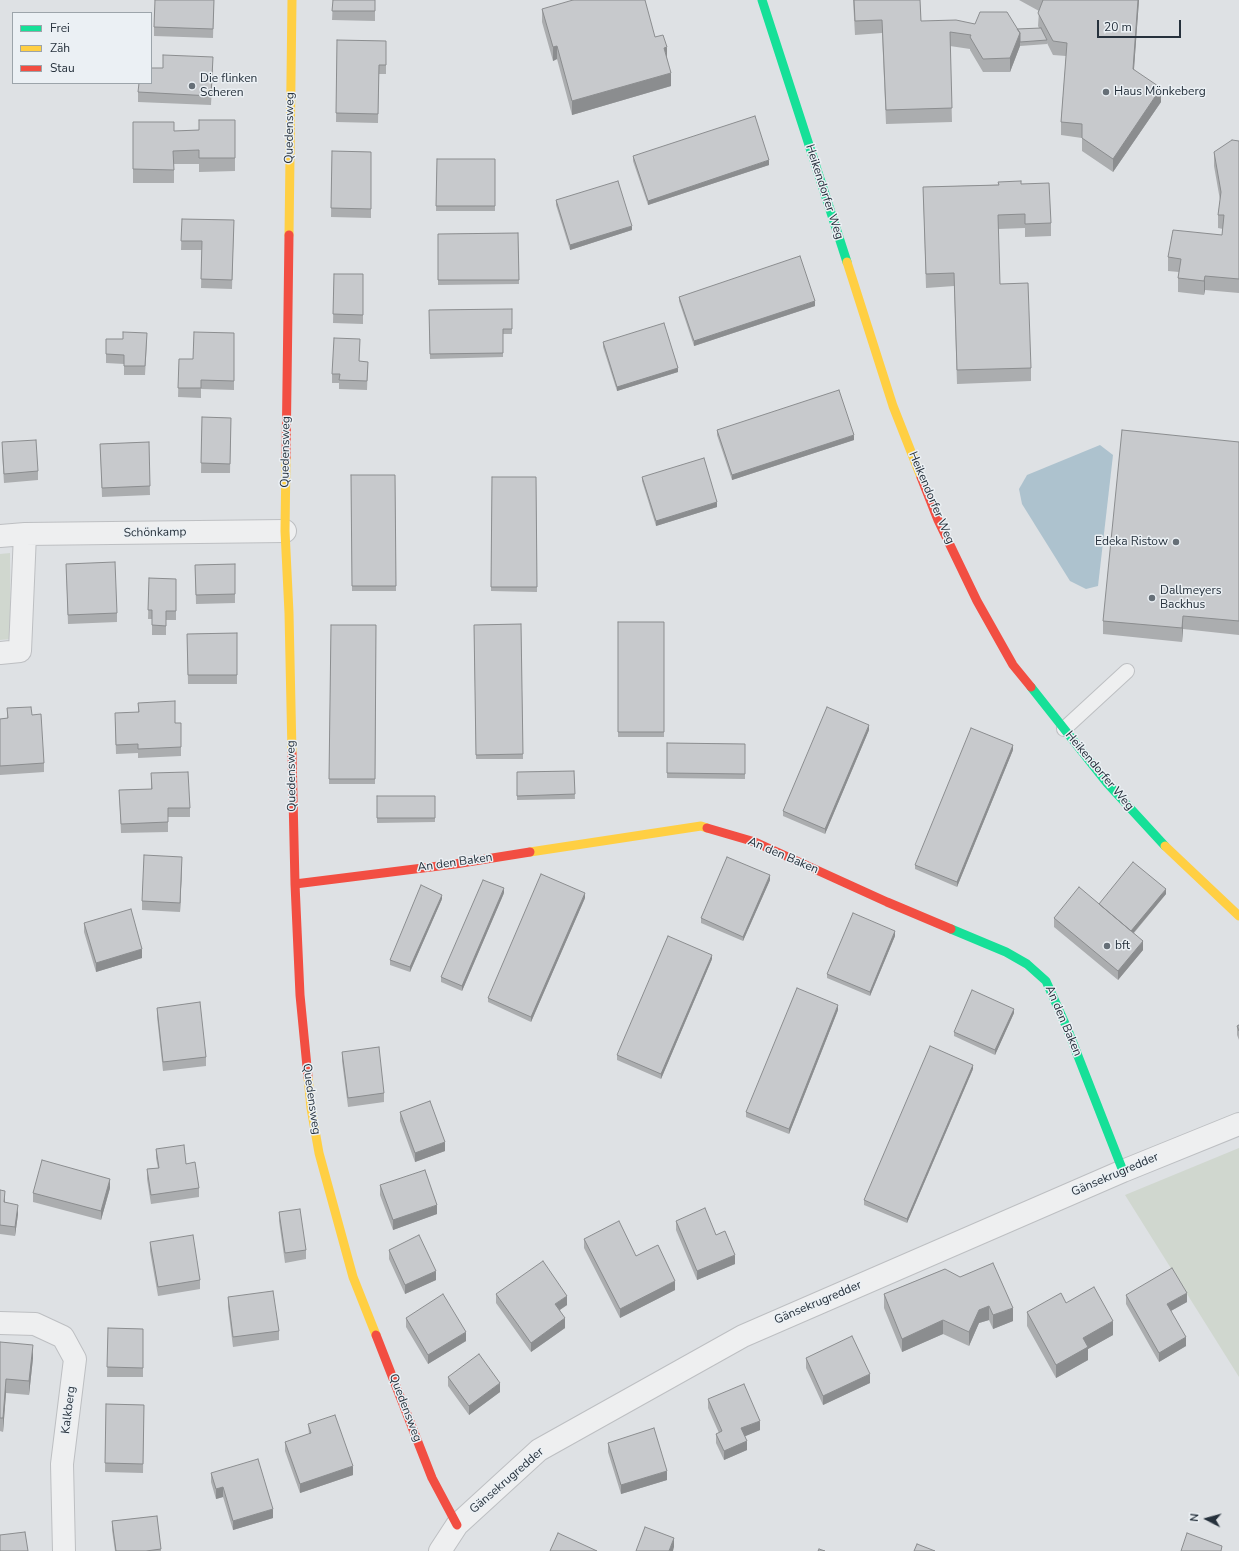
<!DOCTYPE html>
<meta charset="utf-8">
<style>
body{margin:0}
#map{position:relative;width:1239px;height:1551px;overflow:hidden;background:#dee1e4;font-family:"Nunito Sans",sans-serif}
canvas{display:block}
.legend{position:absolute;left:12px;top:12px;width:140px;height:72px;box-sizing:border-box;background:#ebf0f4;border:1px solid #9ca4aa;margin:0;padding:5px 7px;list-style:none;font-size:12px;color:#26313c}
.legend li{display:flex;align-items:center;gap:8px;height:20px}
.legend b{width:20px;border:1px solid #9ca4aa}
.north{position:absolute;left:1187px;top:1499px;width:40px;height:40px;-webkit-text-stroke:3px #ebf0f4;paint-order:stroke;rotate:276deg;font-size:11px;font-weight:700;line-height:16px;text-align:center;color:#26313c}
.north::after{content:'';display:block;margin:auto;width:14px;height:18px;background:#26313c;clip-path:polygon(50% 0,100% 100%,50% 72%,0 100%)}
.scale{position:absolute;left:1097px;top:20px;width:84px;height:18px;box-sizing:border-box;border:2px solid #26313c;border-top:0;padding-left:5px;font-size:12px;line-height:14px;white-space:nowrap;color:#26313c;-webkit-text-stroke:3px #ebf0f4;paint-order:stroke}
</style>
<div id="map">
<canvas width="1239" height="1551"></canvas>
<ul class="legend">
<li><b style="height:5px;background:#16e098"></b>Frei</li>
<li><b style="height:5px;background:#ffcf43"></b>Zäh</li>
<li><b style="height:5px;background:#f24e42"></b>Stau</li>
</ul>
<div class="north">N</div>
<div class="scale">20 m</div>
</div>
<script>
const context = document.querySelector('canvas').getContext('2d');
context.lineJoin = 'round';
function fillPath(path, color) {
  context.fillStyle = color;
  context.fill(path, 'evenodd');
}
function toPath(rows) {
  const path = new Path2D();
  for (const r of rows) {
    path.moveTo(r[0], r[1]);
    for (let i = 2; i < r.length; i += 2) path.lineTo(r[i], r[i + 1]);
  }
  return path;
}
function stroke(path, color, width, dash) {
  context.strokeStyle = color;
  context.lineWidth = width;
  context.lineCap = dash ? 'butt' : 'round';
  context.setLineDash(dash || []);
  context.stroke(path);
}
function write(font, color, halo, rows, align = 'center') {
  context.font = font + ' "Nunito Sans",sans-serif';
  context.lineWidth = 3;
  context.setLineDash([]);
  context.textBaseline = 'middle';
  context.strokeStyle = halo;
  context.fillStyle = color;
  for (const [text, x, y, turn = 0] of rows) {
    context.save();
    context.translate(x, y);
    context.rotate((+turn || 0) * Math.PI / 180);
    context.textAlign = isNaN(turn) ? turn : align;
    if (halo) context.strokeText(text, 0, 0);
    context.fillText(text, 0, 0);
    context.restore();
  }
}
fillPath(toPath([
 [10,553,11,639,0,640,0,554],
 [1239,1148,1239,1377,1125,1195]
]), '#d0d7cf');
fillPath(toPath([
 [1100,445,1113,455,1098,586,1086,589,1070,581,1022,504,1019,489,1027,475]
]), '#adc2ce');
const lane = toPath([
 [1064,729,1127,671]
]);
const street = toPath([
 [0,536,25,534,285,531],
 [0,653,20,651,25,534],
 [0,1323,35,1324,63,1337,75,1359,62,1464,64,1551],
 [440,1551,457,1525,539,1450,743,1336,1123,1171,1239,1124]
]);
stroke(lane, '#bdbfc2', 16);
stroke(street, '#bdbfc2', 24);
stroke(lane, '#eeeff0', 14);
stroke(street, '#eeeff0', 22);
stroke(toPath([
 [762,0,847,262],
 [1031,687,1107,783,1165,846],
 [951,929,1006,952,1027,964,1046,981,1067,1028,1123,1171]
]), '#16e098', 9);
stroke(toPath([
 [289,235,292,0],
 [847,262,893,406,921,477],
 [286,458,285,531,289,613,292,753],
 [1165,846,1239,916],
 [530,852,701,826,707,828],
 [308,1077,311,1108,319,1153,353,1277,376,1335]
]), '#ffcf43', 9);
stroke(toPath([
 [286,458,289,235],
 [921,477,938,520,977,601,1013,665,1031,687],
 [292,753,295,884,300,995,308,1077],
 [707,828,755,842,887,902,951,929],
 [295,884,455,864,530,852],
 [376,1335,432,1478,457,1525]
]), '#f24e42', 9);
fillPath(toPath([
 [214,0,213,38,154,36,154,27],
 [333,0,375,0,375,21,332,20],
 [853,0,920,0,921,21,975,24,1017,29,1039,28,1038,26,1039,11,1019,0,1139,0,1134,69,1161,102,1113,172,1082,151,1082,138,1061,135,1061,122,1066,56,1053,55,1047,43,1047,44,1020,46,1010,72,983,72,970,50,970,49,950,46,952,122,886,124,882,33,855,35],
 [542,9,655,37,667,58,671,86,572,115,557,59,553,61,542,22],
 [337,40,386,41,386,74,379,74,378,123,336,122],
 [213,67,211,105,138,102,138,92,151,83],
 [235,120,235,171,199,172,199,164,174,164,174,183,133,183,133,122,174,131,199,130],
 [1239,141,1239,293,1205,290,1204,295,1178,292,1178,278,1179,272,1168,271,1168,257,1222,235,1223,229,1218,228,1218,215,1220,200,1214,166,1214,152],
 [332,151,371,152,371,218,331,217],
 [633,156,769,165,648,205,633,161],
 [437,159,495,159,495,211,436,211],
 [1021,184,1051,223,1051,236,1025,237,1025,228,998,229,1000,284,1031,368,1031,381,957,384,954,286,926,288,923,187],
 [556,200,632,230,570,250,556,205],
 [182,219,234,220,232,289,201,288,202,250,181,250],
 [518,233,519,284,438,285,438,234],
 [334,274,363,274,363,324,333,323],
 [679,297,815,306,694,346,679,301],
 [512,309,512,334,503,334,503,357,430,359,429,310],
 [234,333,234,390,201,389,201,398,178,397,179,359,193,359],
 [106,339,123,339,147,342,145,375,124,375,124,364,106,363],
 [603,342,678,372,617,391,603,347],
 [359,361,368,362,367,390,339,389,339,383,332,383,332,374],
 [202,417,231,418,230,473,201,473],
 [717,430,854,440,732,480,717,435],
 [2,442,38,471,38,480,4,483,2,451],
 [149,442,150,495,102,497,100,444],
 [1239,442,1239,635,1183,629,1182,642,1103,634,1103,621],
 [351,475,395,475,396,591,352,591],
 [492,477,536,477,537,592,491,591],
 [642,477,717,507,656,526,642,481],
 [66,564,117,613,117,622,68,624],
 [235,564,235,603,196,604,195,565],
 [149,578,176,579,176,620,166,620,166,635,152,635,152,619,148,619],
 [618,622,664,622,664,737,618,737],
 [521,624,523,759,476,759,474,625],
 [331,625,376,625,375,784,329,784],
 [237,633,237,684,188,684,187,634],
 [138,703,175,723,181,747,181,756,138,758,138,753,116,754,115,722,138,712],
 [7,708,32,715,44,763,44,772,0,775,0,719,7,718],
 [869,730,825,834,783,816,783,811],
 [667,743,745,744,745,779,667,778],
 [1013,750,957,887,915,869,915,865],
 [574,771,575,799,517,800,517,772],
 [151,773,190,808,190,817,168,817,168,832,121,833,119,790,151,789],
 [377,796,435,796,435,822,377,823],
 [182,866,180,912,142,910,142,901],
 [770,880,743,941,701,923,701,918],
 [504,893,462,991,441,982,441,977],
 [1166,894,1134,933,1143,950,1118,980,1054,927,1054,918,1099,904],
 [585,898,531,1022,488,1002,488,998],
 [442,899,410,972,390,965,390,960],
 [84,923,142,958,96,972,84,932],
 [895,936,870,996,827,978,827,974],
 [712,959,661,1079,617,1060,617,1055],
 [157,1008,206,1057,206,1066,163,1071,157,1017],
 [838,1010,789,1134,746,1117,746,1112],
 [1014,1013,995,1055,954,1036,954,1032],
 [1239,1025,1239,1040,1237,1035,1237,1026],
 [342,1052,384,1093,384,1102,348,1107,342,1061],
 [973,1069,907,1223,864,1205,864,1200],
 [400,1112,445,1151,415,1162,400,1121],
 [156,1149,199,1188,199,1197,151,1204,147,1179,147,1169,158,1168,156,1158],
 [380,1185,437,1214,393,1230,380,1195],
 [110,1188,101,1220,33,1202,33,1193],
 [0,1190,5,1200,5,1203,18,1214,15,1236,0,1234],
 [279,1212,306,1250,306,1259,285,1263,279,1221],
 [676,1221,716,1235,735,1264,697,1280,676,1230],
 [584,1239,636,1256,675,1290,620,1318,584,1248],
 [150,1242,200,1280,200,1289,158,1296,150,1251],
 [389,1250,436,1280,405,1294,389,1259],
 [945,1269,1013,1321,993,1329,989,1320,979,1323,969,1346,943,1334,902,1352,884,1308,884,1294],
 [496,1294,567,1305,560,1310,565,1328,531,1352,496,1303],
 [1126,1295,1187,1302,1171,1311,1186,1346,1159,1362,1126,1304],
 [228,1297,279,1331,279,1340,233,1347,228,1307],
 [1066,1303,1113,1335,1088,1349,1088,1360,1056,1378,1027,1326,1027,1312],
 [406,1318,466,1341,428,1364,406,1327],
 [108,1328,143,1329,143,1377,107,1377],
 [0,1342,33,1358,29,1395,6,1393,3,1432,0,1431],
 [806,1358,870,1383,823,1405,806,1368],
 [448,1377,500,1392,469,1415,448,1386],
 [708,1399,760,1430,745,1436,747,1450,724,1460,716,1443,716,1434,719,1433,708,1408],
 [106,1404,144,1405,143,1473,105,1472],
 [308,1424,353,1475,300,1493,285,1451,285,1442,309,1434],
 [608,1443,667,1480,621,1494,608,1452],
 [211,1473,273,1518,233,1530,223,1497,216,1499,211,1482],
 [157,1516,161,1551,115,1551,112,1530,112,1521]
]), '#abadaf');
fillPath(toPath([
 [1138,0,1139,0,1133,82,1133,69],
 [1020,33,1020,46,1010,72,1010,58],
 [557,46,557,59,553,61,553,47],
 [667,47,667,60,664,48],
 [671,73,671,86,572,115,572,101],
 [1161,88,1161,102,1113,172,1113,159],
 [769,160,769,165,648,205,648,201],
 [632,226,632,230,570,250,570,245],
 [1205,276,1205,290,1204,295,1204,281],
 [815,301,815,306,694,346,694,341],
 [678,368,678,372,617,391,617,387],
 [854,435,854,440,732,480,732,475],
 [717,502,717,507,656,526,656,521],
 [1183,616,1183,629,1182,642,1182,628],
 [869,725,869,730,825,834,825,829],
 [1013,745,1013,750,957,887,957,882],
 [182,857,182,866,180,912,180,903],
 [770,875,770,880,743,941,743,937],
 [504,888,504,893,462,991,462,986],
 [1166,889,1166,894,1129,938,1129,933],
 [585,893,585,898,531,1022,531,1017],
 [442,895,442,899,410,972,410,967],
 [895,931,895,936,870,996,870,992],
 [1143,941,1143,950,1118,980,1118,971],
 [142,949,142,958,96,972,96,963],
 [712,955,712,959,661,1079,661,1074],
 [838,1005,838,1010,789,1134,789,1129],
 [1014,1009,1014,1013,995,1055,995,1050],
 [973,1065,973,1069,907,1223,907,1219],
 [445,1142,445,1151,415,1162,415,1153],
 [110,1179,110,1188,101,1220,101,1211],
 [5,1191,5,1200,4,1212,4,1202],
 [18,1205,18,1214,15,1236,15,1227],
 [437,1205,437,1214,393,1230,393,1220],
 [735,1255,735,1264,697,1280,697,1271],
 [436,1271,436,1280,405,1294,405,1285],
 [675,1281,675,1290,620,1318,620,1309],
 [1187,1293,1187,1302,1167,1313,1167,1304],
 [567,1296,567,1305,555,1313,555,1304],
 [989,1306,989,1320,979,1323,969,1346,969,1332,979,1310],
 [1013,1308,1013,1321,993,1329,993,1315],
 [565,1318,565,1328,531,1352,531,1343],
 [943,1320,943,1334,902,1352,902,1339],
 [1113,1321,1113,1335,1088,1349,1088,1360,1056,1378,1056,1365,1083,1338],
 [466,1332,466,1341,428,1364,428,1355],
 [1186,1337,1186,1346,1159,1362,1159,1353],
 [33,1345,33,1358,29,1395,29,1381],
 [870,1374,870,1383,823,1405,823,1396],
 [6,1379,6,1393,3,1432,3,1418],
 [500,1383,500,1392,469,1415,469,1406],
 [760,1421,760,1430,741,1438,741,1428],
 [747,1441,747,1450,724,1460,724,1451],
 [353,1466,353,1475,300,1493,300,1484],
 [667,1471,667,1480,621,1494,621,1485],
 [223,1487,223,1497,216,1499,216,1489],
 [273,1509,273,1518,233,1530,233,1521],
 [674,1538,674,1547,673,1551,669,1551]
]), '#8b8d8f');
const building = toPath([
 [155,0,214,0,213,29,154,27,155,0],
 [333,0,375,0,375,11,332,11,333,0],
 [573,0,645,0,655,37,663,35,667,47,664,48,671,73,572,101,557,46,553,47,542,9,573,0],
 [854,0,920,0,921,21,956,20,975,24,980,12,1007,12,1020,33,1010,58,983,59,970,37,971,35,950,32,952,108,886,110,882,20,855,21,854,0],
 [1043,0,1138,0,1133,69,1161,88,1113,159,1082,138,1082,124,1061,122,1067,43,1053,41,1038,13,1043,0],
 [1041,28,1047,40,1020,42,1020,33,1017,29,1041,28],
 [337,40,386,41,386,65,379,65,378,114,336,113,337,40],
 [163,55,213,57,211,96,138,92,139,83,151,83,151,68,163,68,163,55],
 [755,116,769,160,648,201,633,156,755,116],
 [199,120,235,120,235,158,199,158,199,150,173,151,174,170,133,169,133,122,174,122,174,131,199,130,199,120],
 [1232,140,1239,141,1239,279,1205,276,1204,281,1178,278,1181,259,1168,257,1173,230,1222,235,1224,215,1218,215,1221,192,1214,152,1232,140],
 [332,151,371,152,371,209,331,208,332,151],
 [437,159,495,159,495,206,436,206,437,159],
 [618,181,632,226,570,245,556,200,618,181],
 [1021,181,1021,184,1049,183,1051,223,1025,224,1025,214,998,215,1000,284,1028,283,1031,368,957,370,954,273,926,274,923,187,999,185,998,182,1021,181],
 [182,219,234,220,232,280,201,279,202,241,181,241,182,219],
 [518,233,519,280,438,280,438,234,518,233],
 [800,256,815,301,694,341,679,297,800,256],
 [334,274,363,274,363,315,333,314,334,274],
 [512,309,512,329,503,329,503,353,430,354,429,310,512,309],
 [664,323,678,368,617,387,603,342,664,323],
 [123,332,147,333,145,366,124,366,124,355,106,354,106,339,123,339,123,332],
 [194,332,234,333,234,381,201,380,201,388,178,388,179,359,193,359,194,332],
 [334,338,360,339,359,361,368,362,367,381,339,380,340,374,332,374,334,338],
 [839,390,854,435,732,475,717,430,839,390],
 [202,417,231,418,230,464,201,463,202,417],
 [1122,430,1239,442,1239,621,1183,616,1182,628,1103,621,1122,430],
 [36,440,38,471,4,474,2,442,36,440],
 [149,442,150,486,102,488,100,444,149,442],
 [704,458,717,502,656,521,642,477,704,458],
 [351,475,395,475,396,586,352,586,351,475],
 [492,477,536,477,537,587,491,587,492,477],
 [115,562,117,613,68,615,66,564,115,562],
 [235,564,235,594,196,595,195,565,235,564],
 [149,578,176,579,176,611,166,611,166,626,152,625,152,610,148,610,149,578],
 [618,622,664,622,664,732,618,732,618,622],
 [521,624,523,754,476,755,474,625,521,624],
 [331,625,376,625,375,779,329,779,331,625],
 [237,633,237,675,188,675,187,634,237,633],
 [175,701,175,723,181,723,181,747,138,749,138,744,116,745,115,713,139,712,138,703,175,701],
 [31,707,32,715,41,714,44,763,0,766,0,719,8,718,7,708,31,707],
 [827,707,869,725,825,829,783,811,827,707],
 [971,728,1013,745,957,882,915,865,971,728],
 [667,743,745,744,745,774,667,773,667,743],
 [574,771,575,794,517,796,517,772,574,771],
 [188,772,190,808,168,808,168,822,121,824,119,790,152,789,151,773,188,772],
 [377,796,435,796,435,818,377,818,377,796],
 [144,855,182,857,180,903,142,901,144,855],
 [727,857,770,875,743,937,701,918,727,857],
 [1133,862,1166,889,1131,931,1099,904,1133,862],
 [541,874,585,893,531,1017,488,998,541,874],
 [483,880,504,888,462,986,441,977,483,880],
 [421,885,442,895,410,967,390,960,421,885],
 [1079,887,1143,941,1118,971,1054,918,1079,887],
 [131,909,142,949,96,963,84,923,131,909],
 [853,913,895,931,870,992,827,974,853,913],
 [668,936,712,955,661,1074,617,1055,668,936],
 [797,988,838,1005,789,1129,746,1112,797,988],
 [972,990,1014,1009,995,1050,954,1032,972,990],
 [200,1002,206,1057,163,1062,157,1008,200,1002],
 [1239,1025,1239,1031,1237,1026,1239,1025],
 [930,1046,973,1065,907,1219,864,1200,930,1046],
 [379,1047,384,1093,348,1098,342,1052,379,1047],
 [430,1101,445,1142,415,1153,400,1112,430,1101],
 [184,1145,186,1164,195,1162,199,1188,151,1195,147,1169,159,1168,156,1149,184,1145],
 [42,1160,110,1179,101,1211,33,1193,42,1160],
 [425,1170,437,1205,393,1220,380,1185,425,1170],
 [0,1190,5,1191,4,1202,18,1205,15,1227,0,1225,0,1190],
 [705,1208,716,1235,725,1231,735,1255,697,1271,676,1221,705,1208],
 [300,1209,306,1250,285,1253,279,1212,300,1209],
 [619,1221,636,1256,658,1245,675,1281,620,1309,584,1239,619,1221],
 [193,1235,200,1280,158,1287,150,1242,193,1235],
 [419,1235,436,1271,405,1285,389,1250,419,1235],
 [543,1261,567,1296,555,1304,565,1318,531,1343,496,1294,543,1261],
 [993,1263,1013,1308,993,1315,989,1306,979,1310,969,1332,943,1320,902,1339,884,1294,945,1269,960,1277,993,1263],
 [1172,1268,1187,1293,1167,1304,1186,1337,1159,1353,1126,1295,1172,1268],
 [1094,1287,1113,1321,1083,1338,1088,1347,1056,1365,1027,1312,1061,1293,1066,1303,1094,1287],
 [273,1291,279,1331,233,1337,228,1297,273,1291],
 [443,1294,466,1332,428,1355,406,1318,443,1294],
 [108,1328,143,1329,143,1368,107,1367,108,1328],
 [852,1336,870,1374,823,1396,806,1358,852,1336],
 [0,1342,33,1345,29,1381,6,1379,3,1418,0,1418,0,1342],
 [479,1354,500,1383,469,1406,448,1377,479,1354],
 [744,1384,760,1421,741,1428,747,1441,724,1451,716,1434,722,1431,708,1399,744,1384],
 [106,1404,144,1405,143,1464,105,1463,106,1404],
 [335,1415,353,1466,300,1484,285,1442,311,1433,308,1424,335,1415],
 [654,1428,667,1471,621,1485,608,1443,654,1428],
 [258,1459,273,1509,233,1521,223,1487,216,1489,211,1473,258,1459],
 [157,1516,161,1549,146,1551,116,1551,112,1521,157,1516],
 [645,1527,674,1538,669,1551,636,1551,645,1527],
 [25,1532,28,1551,0,1551,0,1535,25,1532],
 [558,1533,597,1551,550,1551,558,1533],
 [1187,1533,1222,1546,1221,1551,1181,1551,1187,1533],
 [917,1544,935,1551,914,1551,917,1544],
 [819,1549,825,1551,818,1551,819,1549]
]);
fillPath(building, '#c7c9cc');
stroke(building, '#8b8d8f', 1);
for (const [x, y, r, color] of [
 [192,86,4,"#666f77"],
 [1106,92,4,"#666f77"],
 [1176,542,4,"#666f77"],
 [1152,598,4,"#666f77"],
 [1107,946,4,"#666f77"]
]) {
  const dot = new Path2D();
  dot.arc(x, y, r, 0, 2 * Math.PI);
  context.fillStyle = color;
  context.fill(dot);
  stroke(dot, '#ebf0f4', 1.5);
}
write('12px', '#26313c', '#ebf0f4', [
 ["Die flinken",200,79],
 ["Scheren",200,93],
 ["Haus Mönkeberg",1114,92],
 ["Edeka Ristow",1168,542,"right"],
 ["Dallmeyers",1160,591],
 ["Backhus",1160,605],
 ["bft",1115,946]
], 'left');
write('12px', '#26313c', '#ebf0f4', [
 ["Quedensweg",290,128,-89],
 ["Heikendorfer Weg",824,192,72],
 ["Quedensweg",286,452,-89],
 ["Heikendorfer Weg",931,498,67],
 ["Schönkamp",155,533,-1],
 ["Heikendorfer Weg",1099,771,50],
 ["Quedensweg",292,776,-91],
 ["An den Baken",783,856,23],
 ["An den Baken",455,863,-8],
 ["An den Baken",1063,1021,67],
 ["Quedensweg",311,1099,82],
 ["Gänsekrugredder",1115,1175,-23],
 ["Gänsekrugredder",818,1303,-23],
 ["Quedensweg",405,1408,69],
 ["Kalkberg",69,1410,-83],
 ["Gänsekrugredder",507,1481,-41]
]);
</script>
